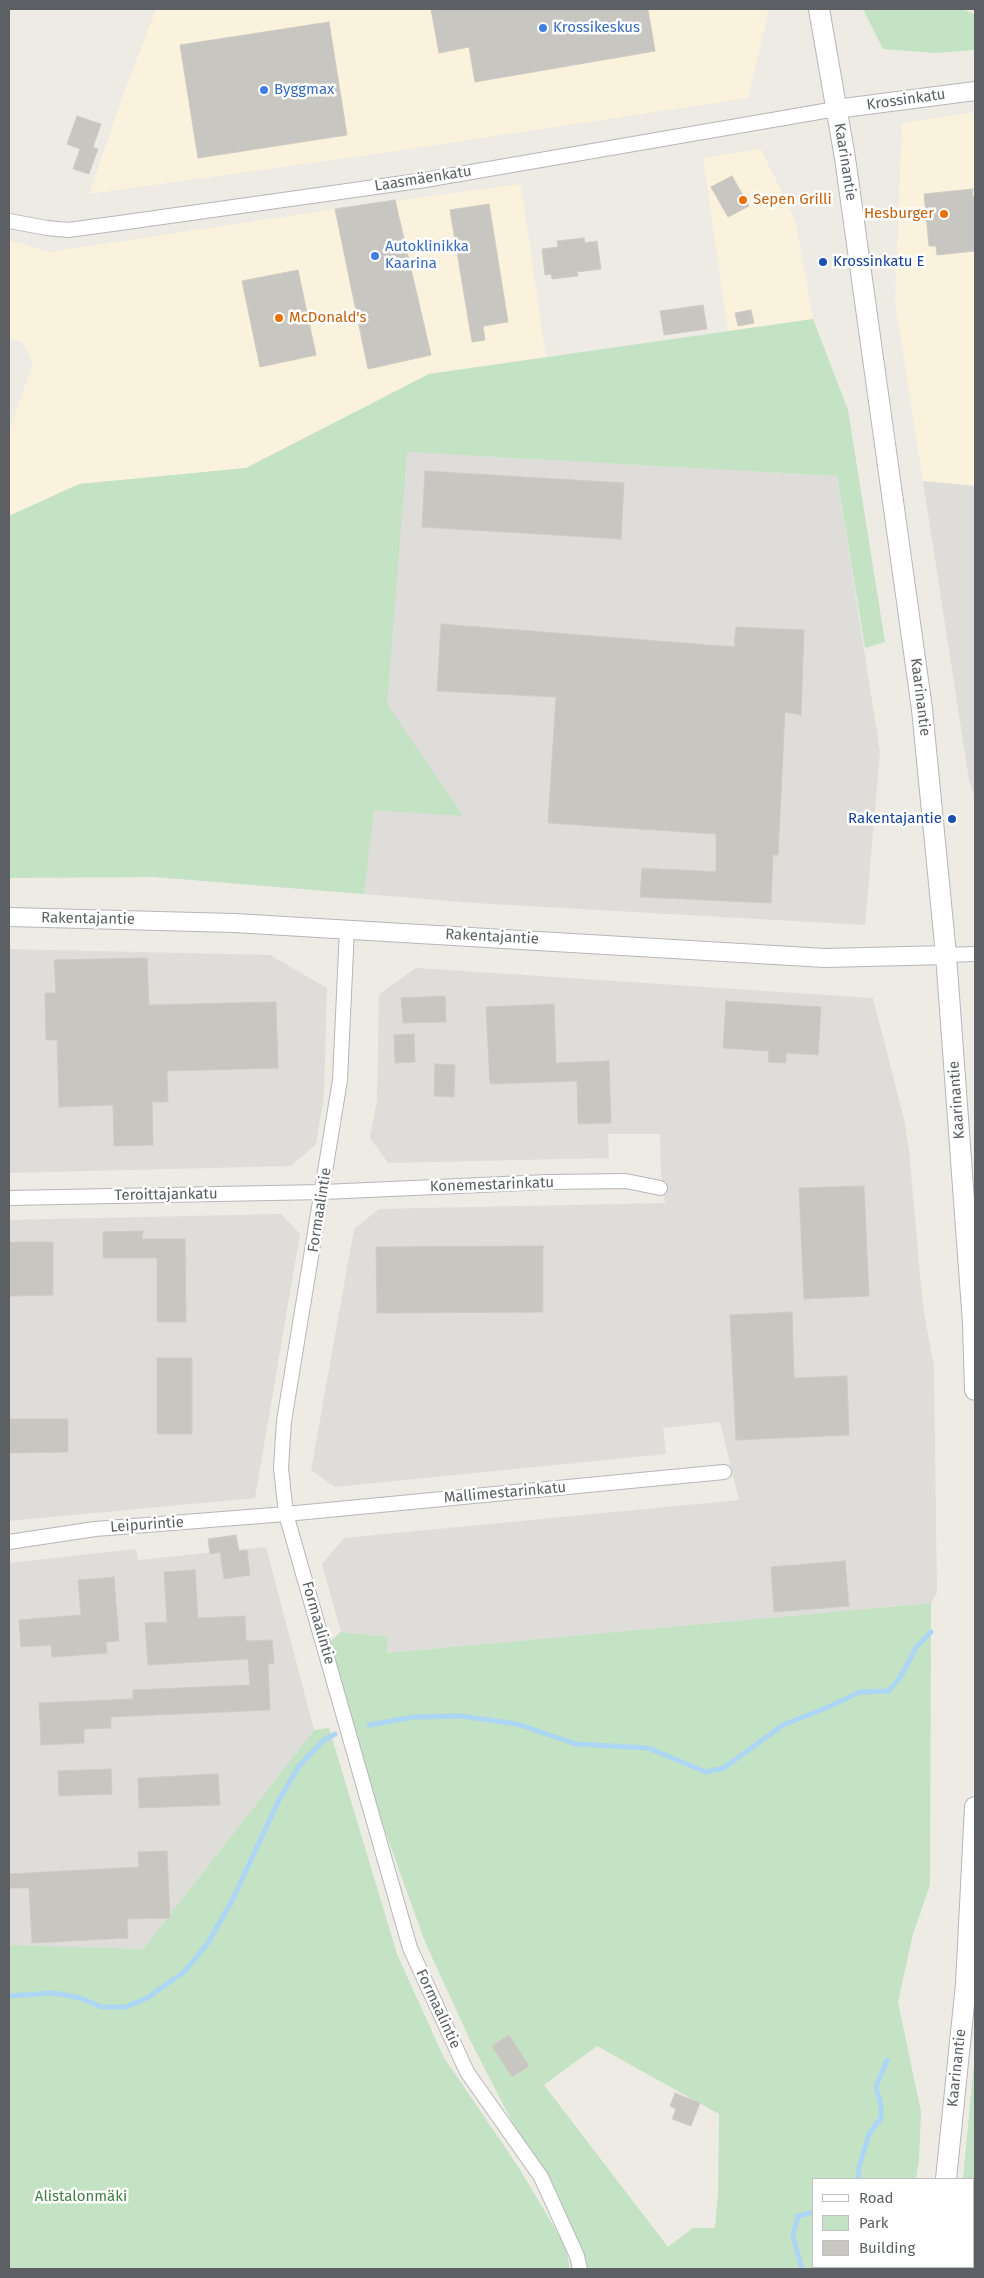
<!DOCTYPE html>
<meta charset="utf-8">
<style>
body{margin:0}
#map{position:relative;width:984px;height:2278px;overflow:hidden;background:#edebe4;font-family:"Fira Sans",sans-serif}
canvas{display:block}
.frame{position:absolute;inset:0;border:10px solid #5c5f63;pointer-events:none}
.legend{position:absolute;left:812px;top:2178px;width:162px;height:90px;box-sizing:border-box;background:#fff;border:1px solid #bebfc1;margin:0;padding:6px 9px;list-style:none;font-size:15px;color:#5c5f63}
.legend li{display:flex;align-items:center;gap:10px;height:25px}
.legend b{width:25px;border:1px solid #bebfc1}
</style>
<div id="map">
<canvas width="984" height="2278"></canvas>
<div class="frame"></div>
<ul class="legend">
<li><b style="height:6px;background:#fff"></b>Road</li>
<li><b style="height:14px;background:#c4e2c4"></b>Park</li>
<li><b style="height:14px;background:#c8c6c1"></b>Building</li>
</ul>
</div>
<script>
const context = document.querySelector('canvas').getContext('2d');
context.lineJoin = 'round';
function fillPath(path, color) {
  context.fillStyle = color;
  context.fill(path, 'evenodd');
}
function toPath(rows) {
  const path = new Path2D();
  for (const r of rows) {
    path.moveTo(r[0], r[1]);
    for (let i = 2; i < r.length; i += 2) path.lineTo(r[i], r[i + 1]);
  }
  return path;
}
function stroke(path, color, width, dash) {
  context.strokeStyle = color;
  context.lineWidth = width;
  context.lineCap = dash ? 'butt' : 'round';
  context.setLineDash(dash || []);
  context.stroke(path);
}
function write(font, color, halo, rows, align = 'center') {
  context.font = font + ' "Fira Sans",sans-serif';
  context.lineWidth = 5;
  context.setLineDash([]);
  context.textBaseline = 'middle';
  context.strokeStyle = halo;
  context.fillStyle = color;
  for (const [text, x, y, turn = 0] of rows) {
    context.save();
    context.translate(x, y);
    context.rotate((+turn || 0) * Math.PI / 180);
    context.textAlign = isNaN(turn) ? turn : align;
    if (halo) context.strokeText(text, 0, 0);
    context.fillText(text, 0, 0);
    context.restore();
  }
}
fillPath(toPath([
 [156,9,767,9,768,14,748,98,389,152,89,194,126,87],
 [975,112,975,486,923,481,895,302,902,123],
 [761,149,796,222,813,319,728,331,703,158],
 [521,184,546,357,429,374,246,468,79,484,9,516,9,431,33,363,23,343,9,338,9,240,50,252,335,209]
]), '#faf2dd');
fillPath(toPath([
 [406,452,837,476,880,752,865,925,474,903,156,877],
 [923,481,975,486,975,798,969,780],
 [9,949,270,955,327,988,324,1095,316,1144,291,1166,9,1173],
 [416,968,873,998,904,1119,909,1150,923,1307,934,1367,937,1592,931,1603,387,1653,388,1637,341,1632,322,1564,344,1538,739,1500,720,1422,663,1428,666,1454,335,1487,311,1470,354,1229,379,1209,665,1203,661,1173,660,1134,608,1134,609,1158,388,1163,370,1138,377,1100,379,994],
 [281,1214,300,1234,255,1498,9,1521,9,1220],
 [266,1547,314,1730,143,1949,9,1945,9,1563,136,1549,138,1560]
]), '#dfddd9');
fillPath(toPath([
 [863,9,961,9,975,14,975,50,935,53,883,49],
 [813,319,848,410,885,642,865,648,837,476,407,452,387,704,463,816,374,810,364,894,156,877,9,878,9,516,79,484,246,468,429,374],
 [931,1603,930,1885,913,1934,898,2002,921,2112,919,2160,916,2179,813,2179,813,2267,906,2267,906,2269,588,2269,471,2042,425,1942,345,1719,325,1646,341,1632,388,1637,387,1653],
 [597,2046,719,2114,718,2194,715,2228,693,2228,668,2247,544,2085],
 [329,1728,397,1954,443,2056,519,2168,566,2247,570,2269,9,2269,9,1945,143,1949,314,1730],
 [975,2052,975,2269,954,2269,954,2267,973,2267,973,2179,963,2179]
]), '#c4e2c4');
stroke(toPath([
 [369,1725,413,1717,461,1716,517,1724,576,1744,648,1748,706,1772,724,1768,783,1725,826,1708,860,1692,889,1691,901,1676,917,1646,931,1632],
 [9,1996,54,1993,80,1998,102,2007,126,2007,147,1998,184,1972,208,1943,232,1901,278,1802,299,1766,323,1741,335,1734],
 [858,2179,859,2167,869,2134,881,2118,881,2105,876,2087,887,2060],
 [802,2269,793,2236,798,2216,813,2212]
]), '#add6f5', 5);
const building = toPath([
 [431,9,648,9,655,51,475,82,469,47,439,53,431,9],
 [329,22,347,135,198,158,180,45,329,22],
 [77,116,101,124,93,147,98,149,89,174,73,169,80,149,67,144,77,116],
 [732,176,749,206,728,217,711,187,732,176],
 [973,189,972,196,975,196,975,251,937,255,936,246,929,246,924,194,973,189],
 [395,200,431,355,368,369,335,209,395,200],
 [489,204,508,322,483,326,485,340,472,342,450,210,489,204],
 [584,238,585,243,597,241,601,269,577,272,578,276,552,279,551,274,545,275,542,249,558,247,557,241,584,238],
 [298,270,316,355,260,367,242,281,298,270],
 [703,305,707,329,664,335,660,311,703,305],
 [751,310,754,323,738,326,735,313,751,310],
 [425,471,624,483,621,539,422,527,425,471],
 [441,624,734,647,736,627,804,630,801,715,785,712,778,855,773,855,771,903,640,897,642,868,716,872,716,834,548,823,556,697,437,691,441,624],
 [147,958,149,1005,276,1002,278,1068,167,1071,168,1102,152,1102,153,1145,114,1146,113,1105,59,1107,57,1040,46,1040,45,993,56,993,54,960,147,958],
 [445,996,446,1022,403,1023,401,998,445,996],
 [726,1001,821,1007,818,1055,786,1053,786,1063,768,1062,769,1051,723,1048,726,1001],
 [554,1004,556,1063,609,1061,611,1123,578,1124,577,1081,490,1084,486,1007,554,1004],
 [414,1034,415,1062,395,1063,394,1035,414,1034],
 [435,1064,455,1065,454,1097,434,1096,435,1064],
 [864,1186,869,1296,804,1299,799,1188,864,1186],
 [143,1231,142,1239,185,1239,186,1322,157,1322,157,1258,103,1258,103,1232,143,1231],
 [9,1242,53,1242,53,1295,9,1296,9,1242],
 [543,1246,543,1312,377,1313,376,1247,543,1246],
 [792,1312,794,1378,847,1376,849,1435,736,1440,730,1315,792,1312],
 [157,1358,192,1358,192,1434,157,1434,157,1358],
 [9,1419,68,1419,68,1452,9,1453,9,1419],
 [236,1535,239,1551,247,1550,250,1575,224,1579,220,1552,210,1554,208,1539,236,1535],
 [845,1561,849,1606,774,1612,771,1567,845,1561],
 [195,1570,198,1618,245,1616,246,1641,272,1640,274,1663,268,1664,270,1710,111,1717,111,1728,84,1729,84,1743,41,1745,39,1703,133,1699,133,1690,250,1685,248,1659,148,1665,145,1623,167,1622,164,1572,195,1570],
 [114,1577,119,1641,106,1642,107,1653,52,1657,51,1645,21,1647,19,1620,81,1615,78,1580,114,1577],
 [111,1769,112,1794,59,1796,58,1771,111,1769],
 [218,1774,220,1805,139,1808,138,1778,218,1774],
 [167,1851,170,1918,127,1919,128,1938,32,1943,29,1888,9,1888,9,1874,139,1867,138,1852,167,1851],
 [509,2035,529,2066,512,2077,492,2046,509,2035],
 [675,2093,700,2103,691,2126,672,2119,676,2109,670,2106,675,2093]
]);
fillPath(building, '#c8c6c1');
stroke(building, '#d1ccc3', 1);
const minor = toPath([
 [9,221,47,228,68,230,120,223,425,180,836,109],
 [347,929,340,1080,284,1421,281,1468,286,1514,410,1948,467,2072,541,2177,577,2256,580,2269],
 [946,955,975,954],
 [9,1198,323,1192,548,1182,626,1181,660,1188],
 [9,1542,95,1529,286,1514,724,1472]
]);
const tertiary = toPath([
 [836,109,975,91],
 [9,917,234,923,825,958,946,955]
]);
const secondary = toPath([
 [819,9,845,158,922,709,946,955,973,1323,975,1390],
 [946,2179,966,1984,975,1807],
 [937,2269,937,2267]
]);
stroke(minor, '#b5b6ba', 16);
stroke(tertiary, '#b5b6ba', 20);
stroke(secondary, '#b3b6ba', 22);
stroke(minor, '#fff', 14);
stroke(tertiary, '#fff', 18);
stroke(secondary, '#fff', 20);
for (const [x, y, r, color] of [
 [543,28,5,"#3f7fe0"],
 [264,90,5,"#3f7fe0"],
 [743,200,5,"#e8710a"],
 [944,214,5,"#e8710a"],
 [375,256,5,"#3f7fe0"],
 [823,262,5,"#1a4fb4"],
 [279,318,5,"#e8710a"],
 [952,819,5,"#1a4fb4"]
]) {
  const dot = new Path2D();
  dot.arc(x, y, r, 0, 2 * Math.PI);
  context.fillStyle = color;
  context.fill(dot);
  stroke(dot, '#fff', 2);
}
write('15px', '#366cbe', '#fff', [
 ["Krossikeskus",553,28],
 ["Byggmax",274,90],
 ["Autoklinikka",385,247],
 ["Kaarina",385,264]
], 'left');
write('15px', '#5c5f63', '#fff', [
 ["Krossinkatu",906,100,-8],
 ["Kaarinantie",845,162,81],
 ["Laasmäenkatu",423,179,-9],
 ["Kaarinantie",920,697,83],
 ["Rakentajantie",88,919,1],
 ["Rakentajantie",492,937,3],
 ["Kaarinantie",957,1100,-94],
 ["Konemestarinkatu",492,1185,-2],
 ["Teroittajankatu",166,1195,-1],
 ["Formaalintie",320,1210,-81],
 ["Mallimestarinkatu",505,1493,-5],
 ["Leipurintie",147,1525,-4],
 ["Formaalintie",318,1623,74],
 ["Formaalintie",438,2009,65],
 ["Kaarinantie",957,2068,-84]
]);
write('15px', '#c56008', '#fff', [
 ["Sepen Grilli",753,200],
 ["Hesburger",934,214,"right"],
 ["McDonald's",289,318]
], 'left');
write('15px', '#164399', '#fff', [
 ["Krossinkatu E",833,262],
 ["Rakentajantie",942,819,"right"]
], 'left');
write('15px', '#3f7f41', '#fff', [
 ["Alistalonmäki",81,2197]
]);
</script>
